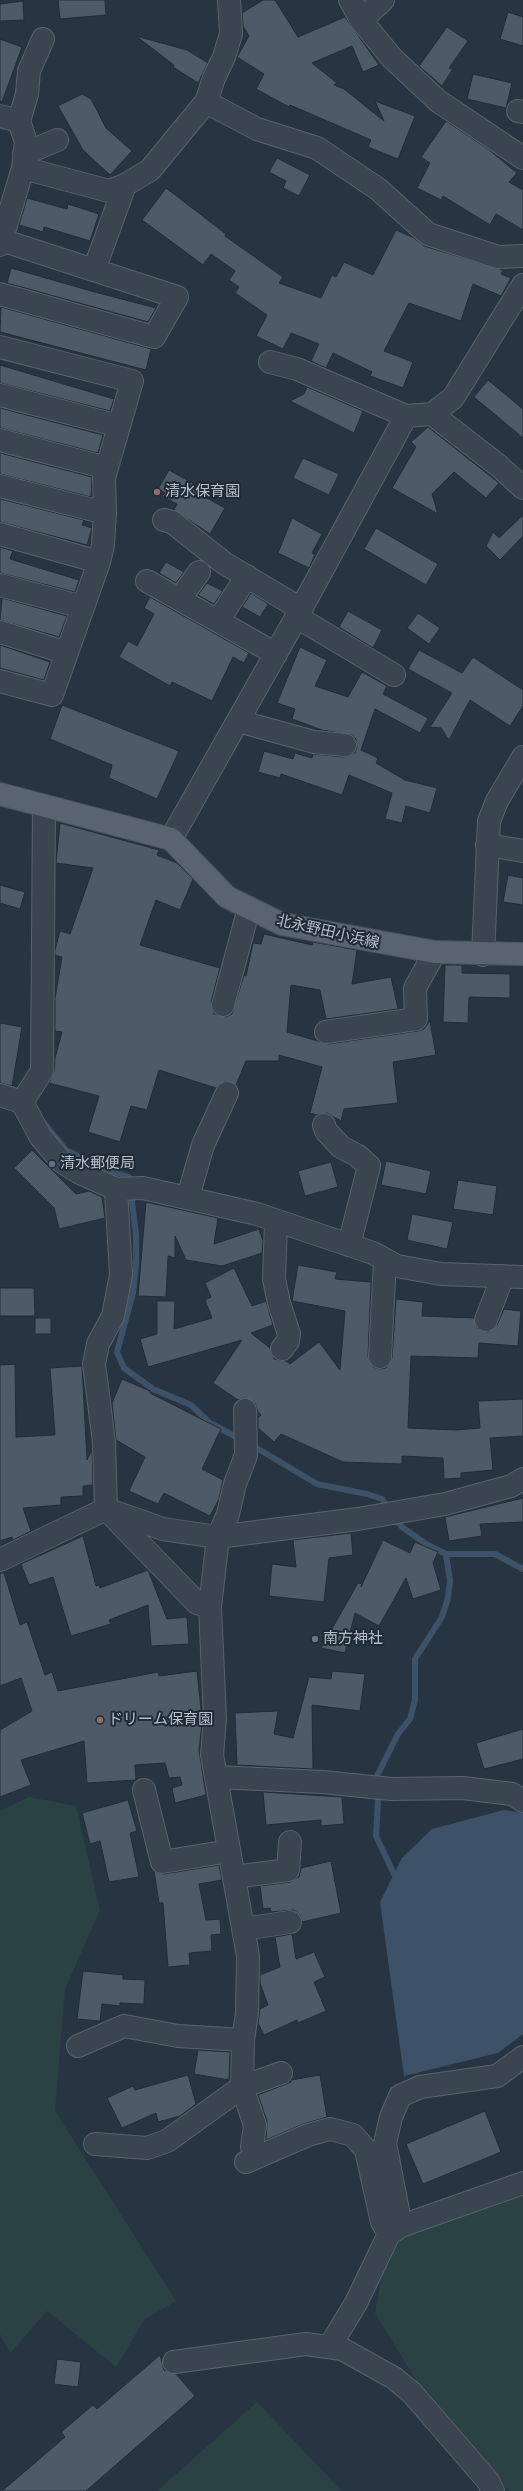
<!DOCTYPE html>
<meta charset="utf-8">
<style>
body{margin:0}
canvas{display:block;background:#273441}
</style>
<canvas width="523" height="2491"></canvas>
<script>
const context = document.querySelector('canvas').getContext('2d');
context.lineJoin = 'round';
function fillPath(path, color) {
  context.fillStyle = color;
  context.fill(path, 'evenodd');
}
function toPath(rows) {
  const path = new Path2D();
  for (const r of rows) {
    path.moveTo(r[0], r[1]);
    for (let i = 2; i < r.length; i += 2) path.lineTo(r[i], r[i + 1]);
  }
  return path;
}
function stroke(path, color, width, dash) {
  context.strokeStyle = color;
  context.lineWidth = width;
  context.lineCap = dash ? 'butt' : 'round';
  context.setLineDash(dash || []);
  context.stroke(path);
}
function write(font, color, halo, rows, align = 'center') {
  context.font = font + ' Figtree,"Noto Sans JP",sans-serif';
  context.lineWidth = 4;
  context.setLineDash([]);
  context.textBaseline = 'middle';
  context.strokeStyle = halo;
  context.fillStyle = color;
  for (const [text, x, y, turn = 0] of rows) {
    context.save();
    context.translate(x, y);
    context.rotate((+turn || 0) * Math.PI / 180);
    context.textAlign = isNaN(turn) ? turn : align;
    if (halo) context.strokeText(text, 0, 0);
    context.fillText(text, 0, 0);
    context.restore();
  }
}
fillPath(toPath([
 [29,1797,76,1806,100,1910,65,1989,55,2111,176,2301,145,2319,116,2367,47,2311,10,2353,0,2334,0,1811],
 [523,2194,523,2491,509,2491,428,2400,375,2313,389,2234],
 [257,2402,342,2491,157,2491]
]), '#2a4243');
fillPath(toPath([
 [504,1810,523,1813,523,2034,498,2053,404,2076,380,1902,402,1858,432,1829]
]), '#3d5269');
stroke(toPath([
 [43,1122,66,1150,99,1167,129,1177,136,1235,136,1265,133,1293,117,1352,124,1368,153,1389,191,1405,210,1423,242,1440],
 [250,1444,317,1484,367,1494,382,1499,389,1509],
 [395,1518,402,1527,426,1544,446,1554,495,1554,523,1569],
 [377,1776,398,1734,410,1719,415,1700,415,1659,442,1617,448,1598,450,1581,446,1554],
 [378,1800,376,1836,394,1874]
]), '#3d5269', 6);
const building = toPath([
 [58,0,105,0,106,15,60,19,58,0],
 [263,0,275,0,298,37,345,17,379,65,363,72,352,46,312,63,337,83,334,85,344,89,384,121,375,101,415,116,398,159,368,147,371,140,290,105,289,107,256,89,264,74,237,57,249,36,243,26,242,13,263,0],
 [23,1,24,20,0,21,0,4,23,1],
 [508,12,523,17,523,46,500,39,508,12],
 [447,27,468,41,449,68,453,69,442,86,419,66,447,27],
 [136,36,187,50,208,63,198,83,173,67,174,65,136,36],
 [0,39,22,47,2,102,0,101,0,39],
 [473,74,512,83,506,108,467,99,473,74],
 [82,94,91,99,106,128,132,151,110,175,83,150,58,106,82,94],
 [446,121,488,149,517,173,509,182,523,190,523,230,496,214,490,225,443,196,441,200,417,188,430,163,421,157,446,121],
 [277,158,310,175,299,196,283,188,286,181,269,172,277,158],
 [166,188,226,234,225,236,283,277,279,283,321,298,332,275,336,277,344,262,373,275,396,230,414,238,424,246,500,269,503,271,501,274,511,278,501,296,473,284,461,321,409,303,384,351,413,362,403,388,370,376,372,372,333,353,326,368,311,361,319,344,291,333,283,349,256,336,267,315,235,293,239,287,229,280,235,271,211,254,203,265,142,220,166,188],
 [27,198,67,209,68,204,99,214,90,241,44,227,43,232,19,225,27,198],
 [11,268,91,291,156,308,148,322,7,283,11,268],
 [1,307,151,349,146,370,0,332,1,307],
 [0,365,114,399,110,411,0,383,0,365],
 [488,380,523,409,523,438,474,397,488,380],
 [307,387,363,411,354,433,290,401,304,394,307,387],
 [0,408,103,435,98,453,0,428,0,408],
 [428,427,499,483,486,498,454,472,432,494,438,514,392,488,416,447,411,442,428,427],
 [0,453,92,477,91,497,0,474,0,453],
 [303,458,339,474,329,495,293,478,303,458],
 [169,470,201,488,203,496,225,508,210,534,174,510,177,504,162,496,165,493,158,489,169,470],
 [0,499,84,520,82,525,92,528,87,545,0,522,0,499],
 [523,515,523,536,500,560,486,546,493,532,499,538,523,515],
 [292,518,322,534,312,553,315,555,309,568,278,553,292,518],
 [376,528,438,564,426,585,364,549,376,528],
 [0,547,13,551,10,559,79,580,75,592,0,573,0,547],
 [166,562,184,572,176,583,159,573,166,562],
 [207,583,223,591,214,604,198,595,207,583],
 [251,593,268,604,260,617,242,607,251,593],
 [150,597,249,653,244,663,233,657,212,701,172,682,170,686,119,657,128,641,137,646,154,614,144,608,150,597],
 [2,598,67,616,59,637,0,620,2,598],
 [348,611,382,630,373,648,339,627,348,611],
 [418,613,440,628,429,644,407,628,418,613],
 [0,645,50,662,44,680,0,668,0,645],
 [300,647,327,660,315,686,348,697,362,672,387,686,383,694,428,718,420,733,375,709,361,750,378,758,376,763,405,780,437,788,430,813,406,806,402,823,385,819,392,793,349,775,342,795,281,774,280,778,258,772,264,751,293,759,295,753,312,758,313,754,344,757,355,753,357,747,356,739,352,735,322,730,292,719,295,709,277,703,300,647],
 [419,650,462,673,473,657,523,690,523,706,510,726,470,700,449,740,441,728,430,727,452,693,408,669,419,650],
 [62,705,179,751,157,799,109,778,112,765,50,739,62,705],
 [60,823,159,850,157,855,177,863,193,879,180,910,156,900,140,945,220,968,211,1002,214,1014,226,1017,232,1014,244,975,246,976,253,943,261,944,264,934,312,945,313,942,357,950,352,984,391,977,398,1009,326,1019,320,990,291,985,287,1032,328,1044,418,1031,424,1029,430,1021,436,1055,393,1062,398,1103,344,1109,341,1121,327,1113,317,1115,310,1113,322,1067,279,1055,279,1061,246,1061,236,1085,225,1081,216,1088,159,1070,147,1110,131,1106,120,1142,88,1132,99,1096,49,1083,54,1072,55,1058,62,1032,55,1031,55,998,62,957,55,955,55,950,60,931,70,934,93,868,56,863,60,823],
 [508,875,523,878,523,905,503,902,508,875],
 [0,885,25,892,20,909,0,903,0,885],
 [445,965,462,965,462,973,510,974,510,998,469,997,468,1023,443,1022,445,965],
 [0,1023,22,1027,12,1086,0,1083,0,1023],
 [32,1150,76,1194,89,1191,102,1197,105,1218,59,1229,54,1208,14,1168,32,1150],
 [386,1161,431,1171,426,1194,381,1185,386,1161],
 [331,1162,338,1187,305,1196,298,1171,331,1162],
 [458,1180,497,1186,493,1215,453,1209,458,1180],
 [146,1202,218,1218,214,1244,259,1229,263,1241,262,1253,222,1266,186,1260,175,1236,175,1258,168,1256,166,1297,138,1296,146,1202],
 [412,1214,453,1222,447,1249,407,1240,412,1214],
 [298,1265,337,1272,335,1279,371,1282,368,1357,373,1367,379,1369,386,1368,392,1358,396,1299,423,1302,422,1316,474,1318,477,1328,488,1332,497,1325,504,1309,521,1311,518,1346,479,1343,478,1358,411,1356,408,1428,456,1430,480,1428,478,1401,523,1399,523,1436,490,1438,493,1470,461,1473,461,1478,444,1479,443,1458,402,1456,402,1464,343,1462,281,1434,274,1442,258,1428,258,1418,261,1415,258,1412,255,1403,245,1398,238,1400,213,1383,242,1340,148,1367,140,1339,157,1334,157,1301,175,1301,174,1329,212,1318,205,1300,211,1297,205,1283,234,1268,252,1306,266,1301,273,1325,251,1333,270,1348,274,1359,286,1361,290,1364,319,1342,340,1370,345,1311,292,1301,298,1265],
 [0,1288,34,1288,35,1316,0,1316,0,1288],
 [35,1318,51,1318,51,1334,35,1334,35,1318],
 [15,1364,16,1437,55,1435,50,1368,82,1366,87,1460,92,1450,93,1485,83,1486,83,1496,61,1497,61,1505,23,1508,31,1531,13,1540,12,1537,0,1541,0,1365,15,1364],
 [122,1379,150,1391,150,1393,221,1429,202,1469,223,1480,219,1499,210,1516,164,1493,158,1504,129,1491,145,1457,116,1440,112,1403,122,1379],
 [523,1498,523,1522,480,1524,482,1536,449,1541,445,1517,523,1498],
 [351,1533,353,1555,329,1558,324,1602,269,1596,272,1564,296,1567,293,1540,351,1533],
 [83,1536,96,1586,99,1585,100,1588,148,1570,167,1619,187,1617,189,1644,151,1646,148,1605,109,1620,111,1624,71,1636,53,1577,29,1585,21,1564,83,1536],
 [383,1540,410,1553,415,1542,438,1552,433,1563,441,1590,413,1599,406,1578,379,1626,355,1613,345,1653,321,1648,358,1583,362,1584,361,1587,383,1540],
 [0,1573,4,1573,20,1625,27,1622,45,1675,52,1672,58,1691,158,1672,159,1676,197,1671,202,1718,200,1718,202,1724,199,1750,206,1795,175,1803,172,1788,182,1785,180,1777,169,1778,165,1763,135,1765,136,1780,87,1783,84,1741,21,1760,31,1785,0,1797,0,1730,32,1711,21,1678,0,1686,0,1573],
 [332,1671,365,1674,360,1711,312,1705,313,1769,237,1765,235,1713,278,1711,274,1734,293,1738,309,1677,331,1679,332,1671],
 [523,1729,523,1759,484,1769,476,1743,523,1729],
 [263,1792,342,1797,344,1824,321,1826,321,1820,266,1825,263,1792],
 [128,1800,137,1831,130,1833,139,1877,109,1882,100,1841,90,1844,82,1813,128,1800],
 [331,1861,341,1913,302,1922,300,1915,294,1910,271,1912,270,1908,263,1909,260,1886,290,1882,299,1877,301,1868,331,1861],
 [219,1865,222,1880,199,1884,206,1920,220,1919,221,1934,211,1935,212,1951,189,1953,190,1965,168,1967,163,1903,159,1903,154,1871,164,1874,219,1865],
 [292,1934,296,1959,314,1952,325,1977,314,1982,326,2011,298,2023,297,2020,264,2035,258,2023,260,2009,268,2005,260,1983,260,1975,280,1967,275,1937,292,1934],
 [83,1971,123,1975,123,1979,145,1980,144,2004,120,2003,120,2006,102,2004,100,2021,77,2019,83,1971],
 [198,2050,230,2052,229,2080,194,2074,198,2050],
 [188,2075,196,2104,180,2116,158,2122,156,2113,122,2128,107,2098,133,2086,135,2090,188,2075],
 [320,2075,327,2117,303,2124,266,2140,267,2121,258,2095,291,2082,291,2080,320,2075],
 [485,2111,501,2152,423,2184,406,2144,485,2111],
 [160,2355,164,2370,176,2374,195,2396,86,2491,2,2491,65,2437,61,2432,93,2405,97,2409,160,2355],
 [57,2359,81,2362,78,2387,54,2384,57,2359]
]);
fillPath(building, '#4d5b69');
stroke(building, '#222c38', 1);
const minor = toPath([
 [350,0,361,20,392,58,438,101,523,158],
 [361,20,383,0],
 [206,102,257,129,317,148,378,189,428,234,498,257,523,256],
 [518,111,523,112],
 [0,116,19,121,26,142,23,168],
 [19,121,27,94,29,71,43,39],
 [24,154,57,140],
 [0,245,23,168,109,191,125,185,150,170,206,102,214,78,224,57,231,34,229,0],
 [94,270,125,185],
 [0,294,154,337,177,297,1,240],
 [0,347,132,381,104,478,105,513],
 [270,362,297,369,406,416],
 [0,395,119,426],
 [432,414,499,466,523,488],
 [0,440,107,468],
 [0,486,105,513,103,545,99,562],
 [164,520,172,522,224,563,301,609],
 [0,534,99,562,52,695,0,681],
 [147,581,276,654],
 [0,585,83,607],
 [180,599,199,572],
 [297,617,394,675],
 [218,621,247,576],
 [0,632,67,653],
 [238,721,314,742,345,745],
 [171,839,301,609,406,416,432,414,453,398,523,285],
 [487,845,523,851],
 [483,955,489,821,497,801,523,757],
 [223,1005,249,908],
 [326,1032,416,1019,415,988,435,952],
 [0,1095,22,1102,40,1136,61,1161,78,1172,116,1189,143,1188,257,1214,373,1253,397,1266,441,1274,523,1277],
 [22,1102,42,1071,44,806],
 [324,1125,326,1131,341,1147,358,1156,369,1166,349,1245],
 [116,1189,121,1275,113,1316,98,1344,94,1364,104,1442,106,1509,197,1603,210,1607],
 [188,1197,203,1145,227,1093],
 [276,1221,274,1279,279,1303,289,1334,288,1341,282,1349],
 [486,1320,503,1276],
 [380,1357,385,1260],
 [245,1410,246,1455,235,1484,228,1514,218,1537,210,1607,215,1718,212,1755,216,1777,323,1782,391,1789,463,1788,512,1794,523,1801],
 [0,1560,106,1509,163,1529,218,1537,358,1519,445,1504,511,1486,523,1479],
 [216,1777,248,1956,247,2013,243,2040,242,2087,255,2125,252,2147],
 [144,1790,162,1862,229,1851],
 [234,1877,288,1870,290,1842],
 [243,1929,290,1922],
 [78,2046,124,2026,178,2036,243,2040],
 [95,2144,147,2148,167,2141,242,2087,281,2073],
 [246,2162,308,2135,330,2129,353,2135,366,2150,382,2222,389,2234],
 [401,2226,385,2143,391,2117,400,2096,420,2087,497,2076,523,2057],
 [330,2346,356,2303,389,2234,401,2226,523,2183],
 [174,2362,306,2344,342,2349,394,2378,412,2393,488,2481,493,2491]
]);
const major = toPath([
 [0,794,171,839,227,897,282,924,435,952,523,954]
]);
stroke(minor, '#59636e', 24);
stroke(major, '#48515d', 24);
stroke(minor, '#3b4550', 22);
stroke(major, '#596470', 22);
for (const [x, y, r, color] of [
 [157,492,4,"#8d6e63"],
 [52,1164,4,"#5c6f8a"],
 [315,1639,4,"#6b7280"],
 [100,1720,4,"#8d6e63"]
]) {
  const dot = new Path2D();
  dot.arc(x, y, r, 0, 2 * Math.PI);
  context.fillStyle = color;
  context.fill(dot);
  stroke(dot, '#202a36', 1.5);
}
write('15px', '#b8c0cb', '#202a36', [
 ["清水保育園",165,492],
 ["清水郵便局",60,1164],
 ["南方神社",323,1639],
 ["ドリーム保育園",108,1720]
], 'left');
write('15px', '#b8c0cb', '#202a36', [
 ["北永野田小浜線",328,932,13]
]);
</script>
